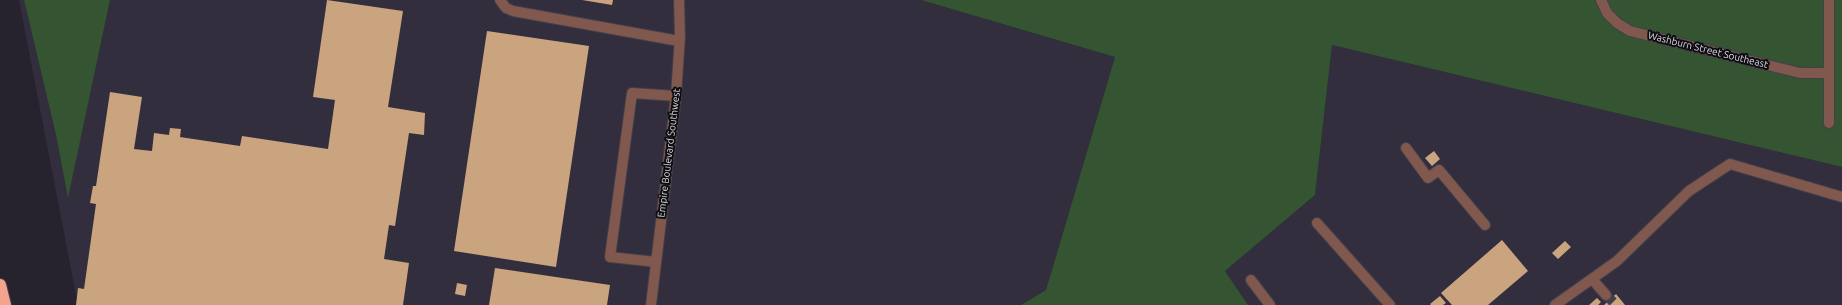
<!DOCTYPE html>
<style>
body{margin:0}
canvas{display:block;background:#26232e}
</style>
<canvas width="1842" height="305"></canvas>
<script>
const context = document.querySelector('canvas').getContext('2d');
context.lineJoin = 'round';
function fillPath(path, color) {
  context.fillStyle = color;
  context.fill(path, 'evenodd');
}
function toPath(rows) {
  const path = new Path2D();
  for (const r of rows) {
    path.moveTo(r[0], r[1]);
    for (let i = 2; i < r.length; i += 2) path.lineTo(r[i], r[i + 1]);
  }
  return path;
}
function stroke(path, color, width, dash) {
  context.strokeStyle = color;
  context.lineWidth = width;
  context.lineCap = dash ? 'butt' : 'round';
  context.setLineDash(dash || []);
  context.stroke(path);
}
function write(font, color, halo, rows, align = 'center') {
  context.font = font + ' Ubuntu,sans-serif';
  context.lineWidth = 4;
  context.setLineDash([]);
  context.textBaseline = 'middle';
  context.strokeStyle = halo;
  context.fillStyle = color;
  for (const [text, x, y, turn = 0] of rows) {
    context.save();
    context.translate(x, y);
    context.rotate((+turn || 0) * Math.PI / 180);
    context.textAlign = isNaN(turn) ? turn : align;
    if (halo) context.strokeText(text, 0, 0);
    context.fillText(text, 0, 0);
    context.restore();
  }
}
fillPath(toPath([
 [19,0,24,0,56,135,68,196,110,0,921,0,1115,57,1046,290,1021,305,78,305],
 [1332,45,1842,167,1842,305,1248,305,1225,271,1315,195]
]), '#322e3e');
fillPath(toPath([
 [24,0,110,0,68,198,56,135],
 [921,0,1842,0,1842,167,1332,45,1315,195,1225,271,1248,305,1021,305,1046,290,1115,57]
]), '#345432');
fillPath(toPath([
 [327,0,403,11,388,107,425,113,424,135,409,133,395,226,389,225,384,259,409,263,403,305,76,305,78,288,84,289,96,204,90,203,93,186,96,186,110,92,142,97,134,149,152,151,154,133,169,135,170,128,181,129,180,137,240,146,242,136,328,149,335,100,313,97],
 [582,0,613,0,612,5],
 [487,31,589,46,556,267,454,251],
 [1434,151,1440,159,1432,166,1425,158],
 [1502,240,1528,271,1488,305,1452,305,1441,293],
 [1565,241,1571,247,1558,259,1552,253],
 [495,268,610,285,607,305,489,305],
 [457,283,467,285,465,296,455,294],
 [1616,294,1625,305,1604,305],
 [1440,296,1446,303,1443,305,1431,305,1430,304],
 [1597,298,1601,302,1598,305,1589,305]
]), '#c9a47f');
stroke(toPath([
 [1606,295,1616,305]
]), '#413e49', 10, [10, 5]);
const minor = toPath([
 [500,0,506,8,513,11,679,41],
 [1601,0,1607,13,1617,23,1630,31,1800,73,1829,73],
 [1829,0,1829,123],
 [1406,148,1428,178,1439,170,1485,225],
 [1317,223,1390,305],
 [656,262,610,257,632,93,676,96],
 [1592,279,1606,295],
 [1251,280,1270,305],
 [651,305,676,96,680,36,679,0],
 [1555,305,1617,261,1689,191,1730,164,1842,197]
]);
const highway = toPath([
 [0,285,5,305]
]);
stroke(minor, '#43404b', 12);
stroke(highway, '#43404b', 14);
stroke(minor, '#80584d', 10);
stroke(highway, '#f4a38d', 12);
write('10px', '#dbd9e1', '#0e0d12', [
 ["Washburn Street Southeast",1708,50,14],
 ["Empire Boulevard Southwest",669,153,-83]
]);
</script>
